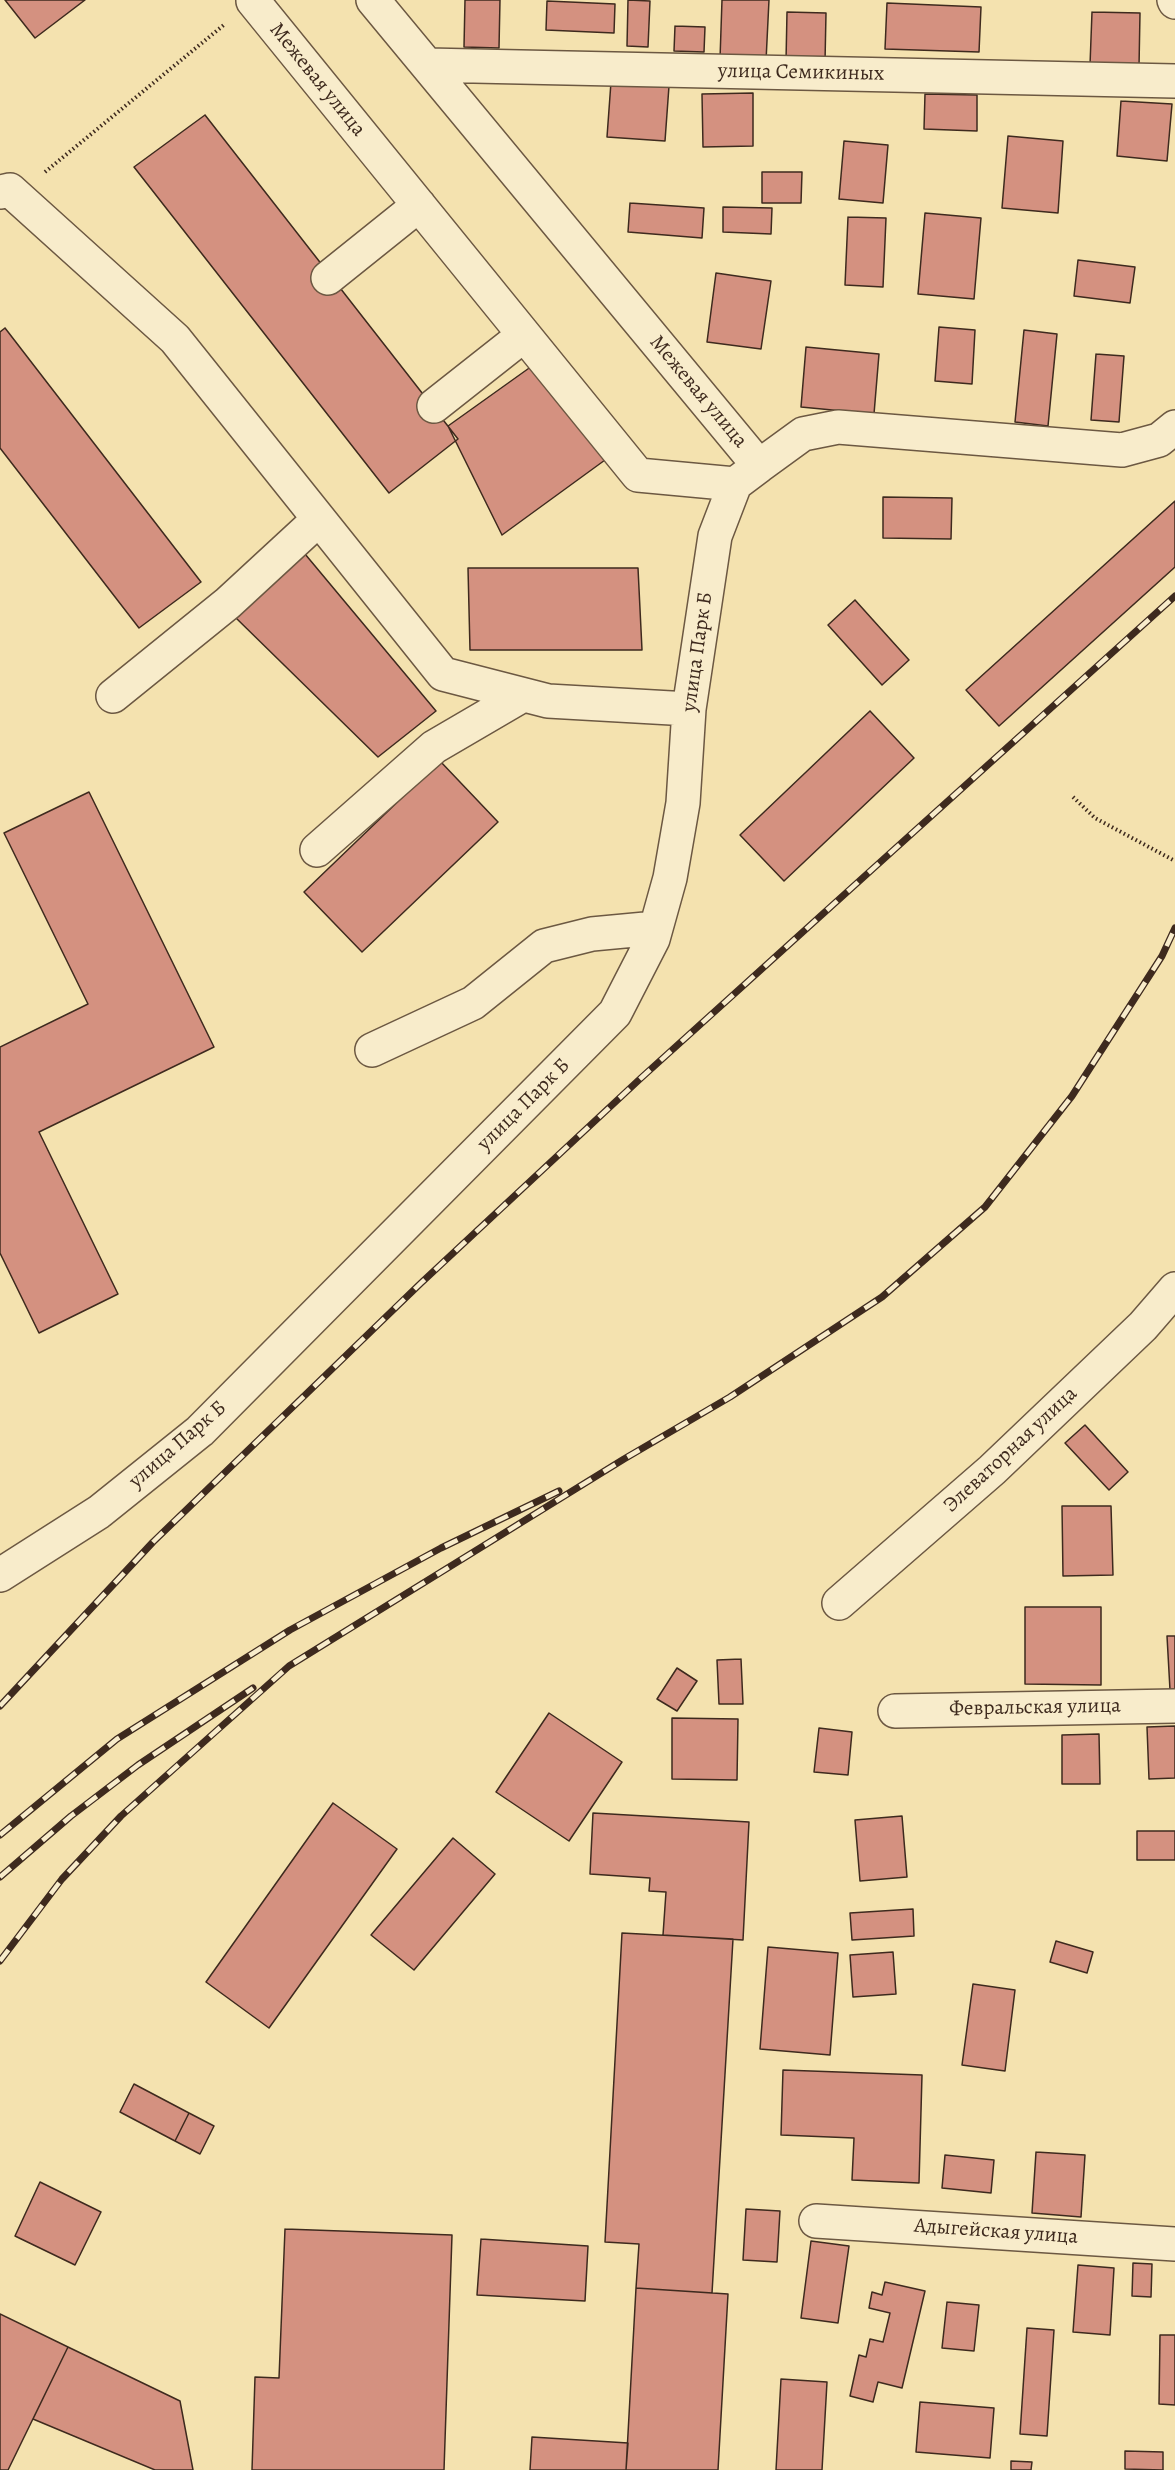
<!DOCTYPE html>
<meta charset="utf-8">
<style>
body{margin:0}
canvas{display:block;background:#f4e2af}
</style>
<canvas width="1175" height="2470"></canvas>
<script>
const context = document.querySelector('canvas').getContext('2d');
context.lineJoin = 'round';
function fillPath(path, color) {
  context.fillStyle = color;
  context.fill(path, 'evenodd');
}
function toPath(rows) {
  const path = new Path2D();
  for (const r of rows) {
    path.moveTo(r[0], r[1]);
    for (let i = 2; i < r.length; i += 2) path.lineTo(r[i], r[i + 1]);
  }
  return path;
}
function stroke(path, color, width, dash) {
  context.strokeStyle = color;
  context.lineWidth = width;
  context.lineCap = dash ? 'butt' : 'round';
  context.setLineDash(dash || []);
  context.stroke(path);
}
function write(font, color, halo, rows, align = 'center') {
  context.font = font + ' Alegreya,serif';
  context.lineWidth = 5;
  context.setLineDash([]);
  context.textBaseline = 'middle';
  context.strokeStyle = halo;
  context.fillStyle = color;
  for (const [text, x, y, turn = 0] of rows) {
    context.save();
    context.translate(x, y);
    context.rotate((+turn || 0) * Math.PI / 180);
    context.textAlign = isNaN(turn) ? turn : align;
    if (halo) context.strokeText(text, 0, 0);
    context.fillText(text, 0, 0);
    context.restore();
  }
}
const building = toPath([
 [5,0,85,0,35,38,5,0],
 [465,0,500,0,499,48,464,47,465,0],
 [628,0,650,1,648,47,627,46,628,0],
 [722,0,769,0,766,61,720,59,722,0],
 [547,1,615,4,614,33,546,30,547,1],
 [887,3,981,7,979,52,885,49,887,3],
 [787,12,826,13,825,62,786,61,787,12],
 [1092,12,1140,13,1139,67,1090,65,1092,12],
 [675,26,705,27,704,52,674,51,675,26],
 [611,82,669,86,665,141,607,137,611,82],
 [753,93,753,146,703,147,702,94,753,93],
 [925,94,977,95,977,131,924,129,925,94],
 [1121,101,1172,104,1167,161,1117,156,1121,101],
 [205,115,458,439,389,493,134,167,205,115],
 [1008,136,1063,141,1058,213,1002,208,1008,136],
 [844,141,888,145,883,203,839,199,844,141],
 [762,172,802,172,801,203,762,203,762,172],
 [630,203,704,208,702,238,628,232,630,203],
 [723,207,772,208,771,234,723,232,723,207],
 [925,213,981,218,974,299,918,294,925,213],
 [848,217,886,218,883,287,845,285,848,217],
 [1078,260,1135,267,1130,303,1074,296,1078,260],
 [716,273,771,281,761,349,707,342,716,273],
 [939,327,975,330,972,384,935,381,939,327],
 [5,328,201,582,139,628,0,448,0,332,5,328],
 [1024,330,1057,334,1048,426,1015,422,1024,330],
 [806,347,879,354,874,414,801,407,806,347],
 [1096,354,1124,356,1119,422,1091,420,1096,354],
 [532,366,605,460,502,535,448,426,532,366],
 [883,497,952,498,951,539,883,538,883,497],
 [1175,501,1175,567,999,726,966,690,1175,501],
 [305,554,436,711,378,757,236,618,305,554],
 [468,568,638,568,642,650,470,650,468,568],
 [855,600,909,660,882,685,828,625,855,600],
 [870,711,914,758,784,881,740,835,870,711],
 [440,761,498,822,362,952,304,892,440,761],
 [89,792,214,1047,39,1132,118,1294,39,1333,0,1253,0,1047,88,1004,4,833,89,792],
 [1085,1425,1128,1472,1109,1490,1065,1443,1085,1425],
 [1062,1506,1111,1506,1113,1575,1063,1576,1062,1506],
 [1025,1607,1101,1607,1101,1685,1025,1684,1025,1607],
 [1167,1636,1175,1636,1175,1690,1170,1690,1167,1636],
 [741,1659,743,1704,719,1704,717,1660,741,1659],
 [677,1668,697,1681,677,1711,657,1699,677,1668],
 [549,1713,622,1762,569,1841,496,1792,549,1713],
 [672,1718,738,1719,737,1780,672,1779,672,1718],
 [1175,1726,1175,1778,1149,1779,1147,1727,1175,1726],
 [819,1728,852,1732,848,1775,814,1772,819,1728],
 [1099,1734,1100,1784,1062,1784,1062,1735,1099,1734],
 [333,1803,397,1849,269,2028,206,1982,333,1803],
 [593,1813,749,1822,743,1940,663,1935,666,1892,649,1891,650,1878,590,1874,593,1813],
 [902,1816,907,1877,860,1881,855,1820,902,1816],
 [1137,1831,1175,1831,1175,1860,1137,1860,1137,1831],
 [453,1838,495,1874,414,1970,371,1935,453,1838],
 [913,1909,914,1936,852,1940,850,1913,913,1909],
 [622,1933,733,1939,712,2293,636,2288,639,2244,605,2242,622,1933],
 [1056,1941,1093,1952,1087,1973,1050,1962,1056,1941],
 [768,1947,838,1953,830,2055,760,2049,768,1947],
 [893,1952,896,1994,853,1997,850,1955,893,1952],
 [973,1984,1015,1990,1005,2071,962,2065,973,1984],
 [783,2070,922,2075,919,2183,852,2180,854,2138,781,2135,783,2070],
 [134,2084,189,2113,175,2141,120,2112,134,2084],
 [189,2113,214,2126,200,2154,175,2141,189,2113],
 [1036,2152,1085,2155,1081,2217,1032,2213,1036,2152],
 [945,2155,994,2160,991,2193,942,2188,945,2155],
 [40,2182,101,2212,75,2265,15,2236,40,2182],
 [746,2209,780,2211,777,2262,743,2260,746,2209],
 [285,2229,452,2235,444,2470,252,2470,255,2377,279,2378,285,2229],
 [481,2239,588,2246,585,2301,477,2295,481,2239],
 [811,2241,849,2246,838,2323,801,2318,811,2241],
 [1133,2263,1152,2264,1151,2297,1132,2296,1133,2263],
 [1078,2265,1114,2268,1110,2335,1073,2332,1078,2265],
 [885,2282,925,2291,902,2388,878,2382,873,2402,850,2396,859,2355,866,2357,870,2339,883,2342,890,2313,869,2308,872,2292,882,2295,885,2282],
 [636,2288,728,2294,718,2470,626,2470,636,2288],
 [947,2302,979,2305,974,2351,942,2348,947,2302],
 [0,2314,68,2347,8,2470,0,2470,0,2314],
 [1027,2328,1054,2330,1047,2436,1020,2434,1027,2328],
 [1160,2335,1175,2335,1175,2405,1159,2404,1160,2335],
 [68,2347,180,2401,193,2470,155,2470,33,2419,68,2347],
 [781,2379,827,2382,822,2470,776,2470,781,2379],
 [920,2402,994,2408,990,2458,916,2452,920,2402],
 [532,2437,628,2443,626,2470,530,2470,532,2437],
 [1125,2451,1163,2452,1163,2470,1125,2469,1125,2451],
 [1011,2461,1032,2462,1031,2470,1011,2470,1011,2461]
]);
fillPath(building, '#d49180');
stroke(building, '#3e2a1e', 1.5);
const minor = toPath([
 [373,0,759,466,803,434,838,427,1122,450,1159,440,1175,427],
 [1174,0,1175,2],
 [253,1,638,475,735,484],
 [427,65,1175,81],
 [0,192,10,190,175,339,443,674,548,701,689,709],
 [328,278,419,205],
 [434,406,524,335],
 [113,696,228,603,319,519],
 [317,850,434,747,523,695],
 [372,1050,473,1003,544,946,592,934,656,928],
 [0,1575,99,1512,200,1431,615,1013,653,939,670,878,683,803,689,709,715,536,735,484,759,466],
 [839,1603,992,1470,1143,1326,1175,1289],
 [895,1711,1175,1706],
 [816,2221,1175,2244]
]);
stroke(minor, '#6c5842', 36);
stroke(toPath([
 [45,172,225,24],
 [1073,797,1095,818,1175,861]
]), '#3e2a1e', 4, [1.5, 3]);
stroke(minor, '#f8eccb', 33);
const rail = toPath([
 [0,1706,153,1542,421,1283,641,1078,1175,596],
 [0,1835,117,1739,290,1630,441,1548,559,1491],
 [0,1877,71,1816,138,1765,253,1688],
 [0,1961,62,1879,121,1816,289,1666,624,1459,730,1397,882,1297,985,1207,1072,1096,1162,956,1175,928]
]);
stroke(rail, '#3e2a1e', 7);
stroke(rail, '#f8eccb', 4.5, [14]);
write('21px', '#3e2a1e', '#f8eccb', [
 ["улица Семикиных",801,73,1],
 ["Межевая улица",317,80,51],
 ["Межевая улица",698,392,50],
 ["улица Парк Б",698,652,-82],
 ["улица Парк Б",524,1105,-45],
 ["улица Парк Б",178,1445,-41],
 ["Элеваторная улица",1011,1450,-43],
 ["Февральская улица",1035,1708,-1],
 ["Адыгейская улица",996,2232,4]
]);
</script>
